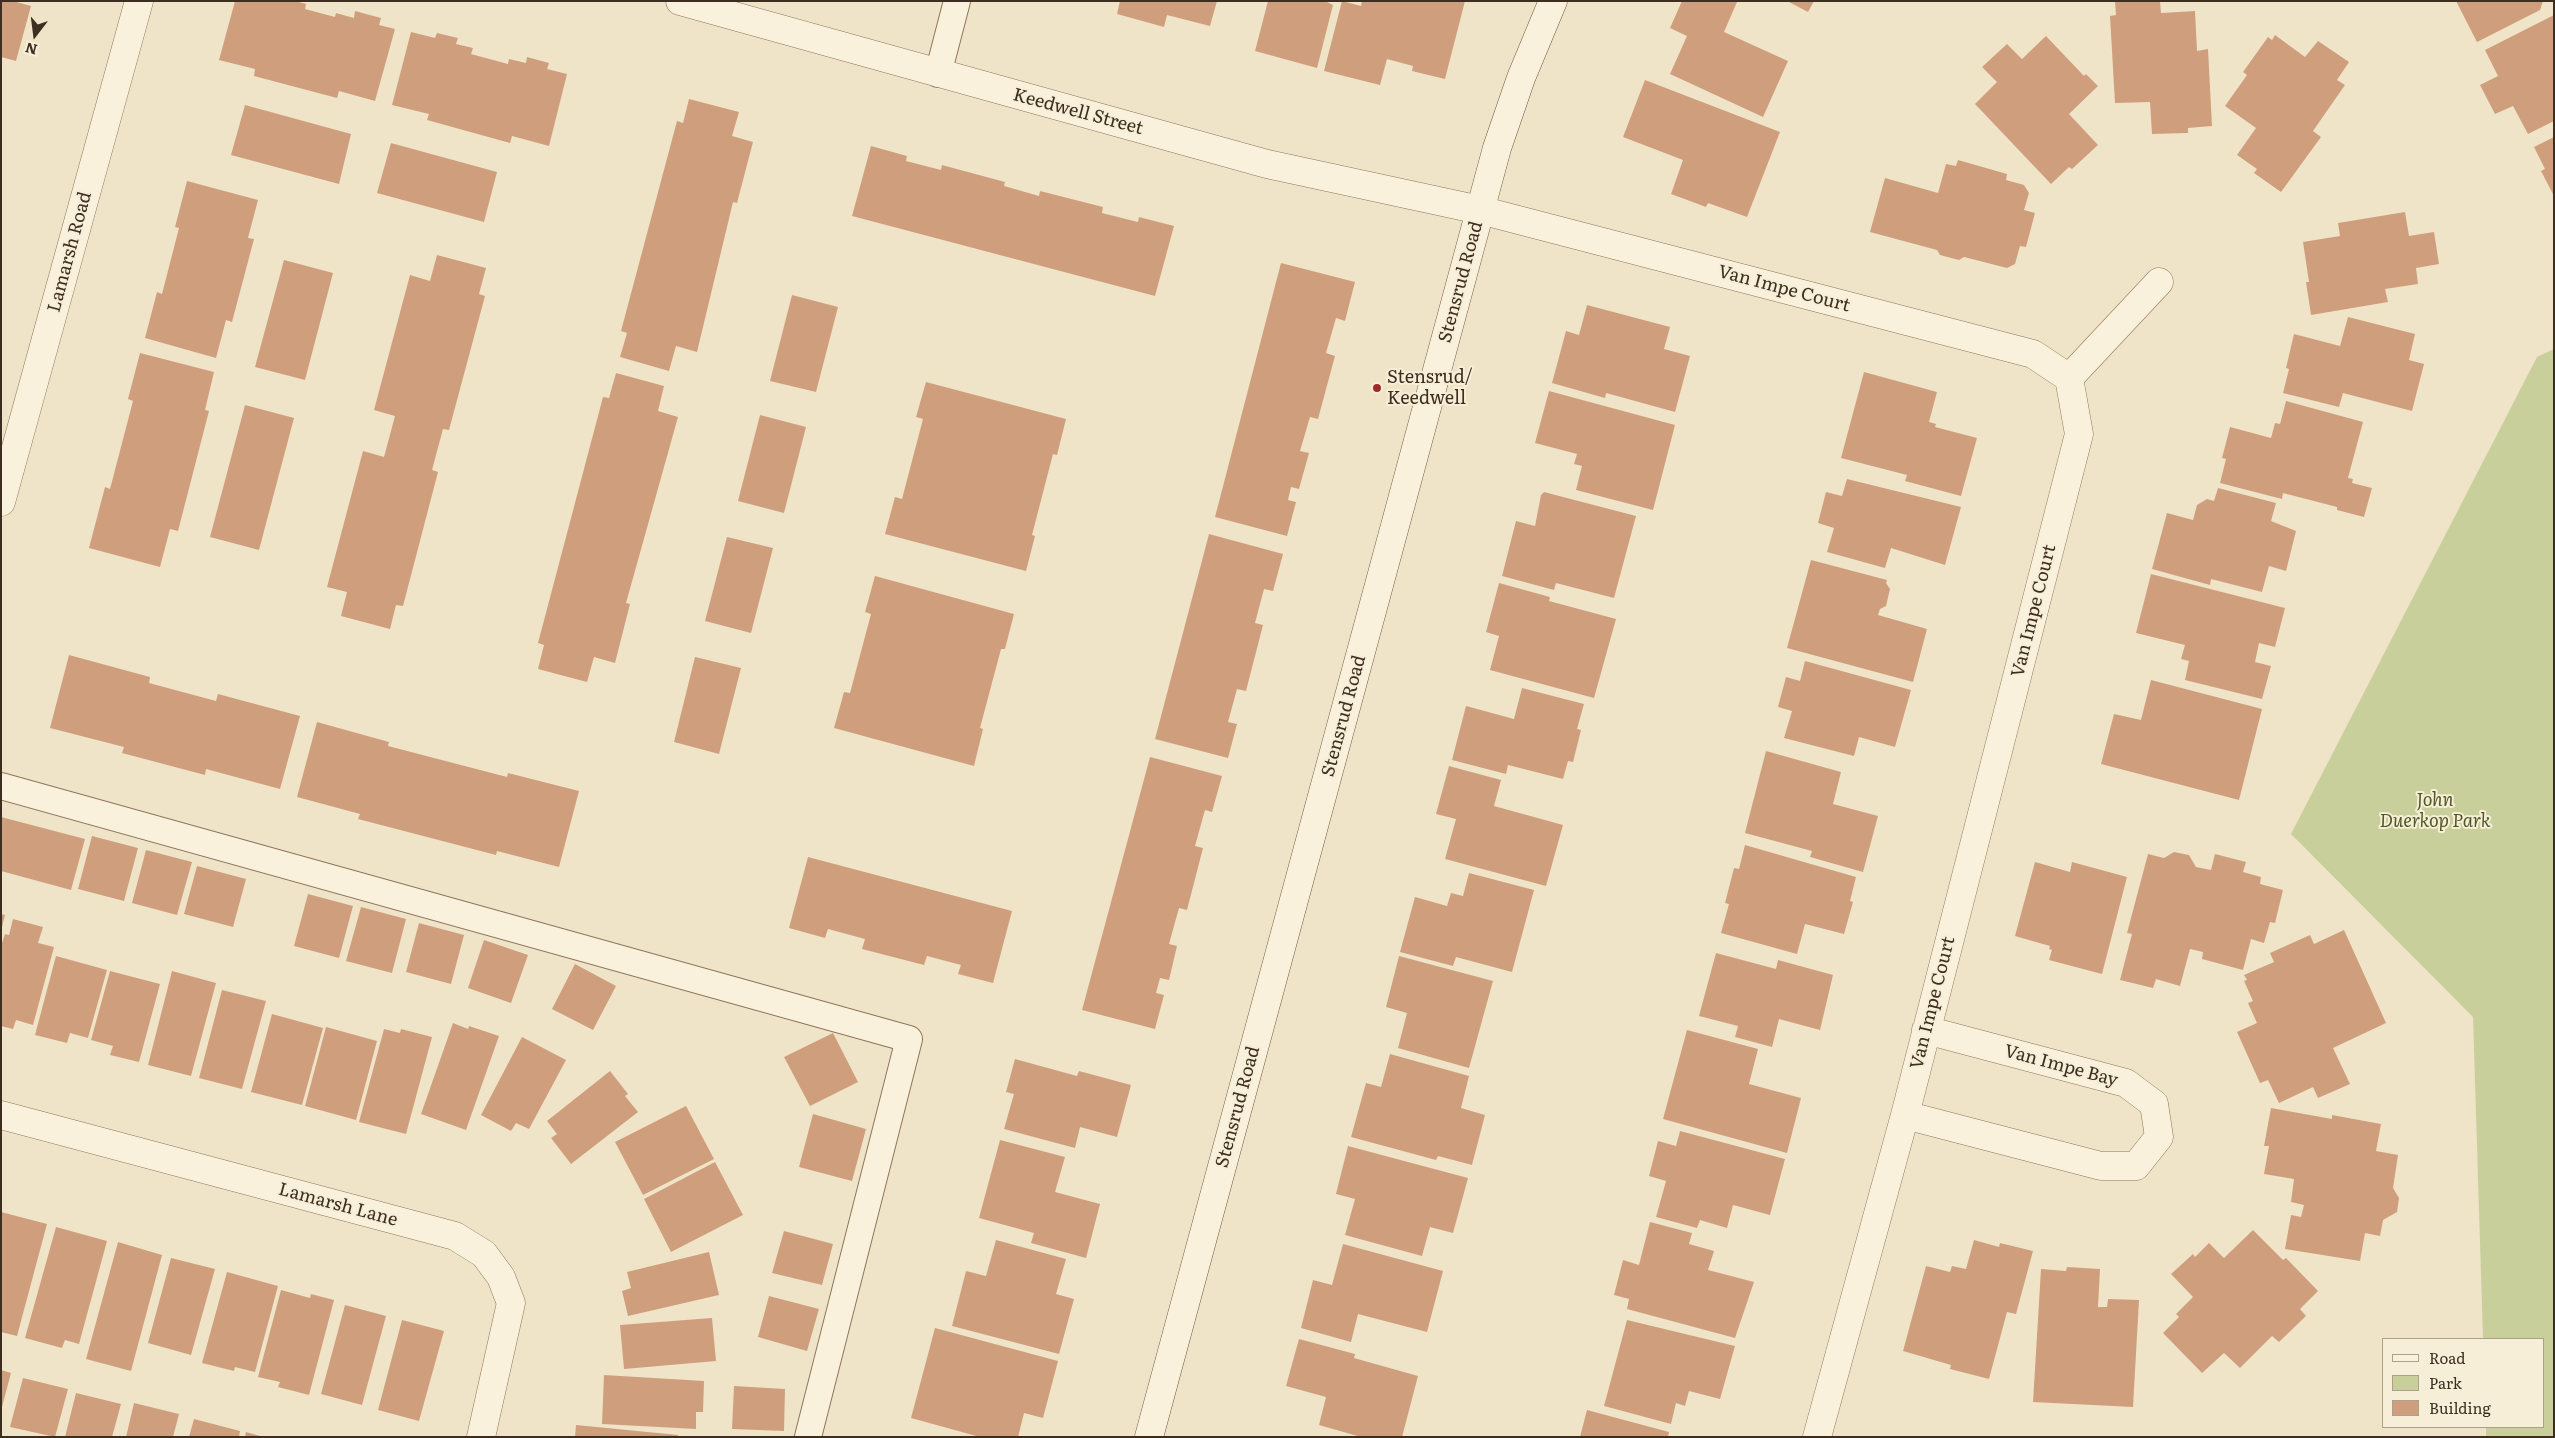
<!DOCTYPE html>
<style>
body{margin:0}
#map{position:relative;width:2555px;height:1438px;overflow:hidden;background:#f0e4c8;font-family:Literata,serif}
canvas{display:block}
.frame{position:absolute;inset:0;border:2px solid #3d2e20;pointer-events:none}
.legend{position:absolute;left:2382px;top:1338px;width:162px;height:90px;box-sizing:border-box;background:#f7eed8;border:1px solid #ada18e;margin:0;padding:6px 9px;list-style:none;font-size:15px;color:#3d2e20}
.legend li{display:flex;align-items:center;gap:10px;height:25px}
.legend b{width:25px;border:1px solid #ada18e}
.north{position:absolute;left:10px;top:10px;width:50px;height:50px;-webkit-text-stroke:4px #f7eed8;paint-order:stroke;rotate:195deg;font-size:14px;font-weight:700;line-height:20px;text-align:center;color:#3d2e20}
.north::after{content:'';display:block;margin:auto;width:18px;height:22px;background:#3d2e20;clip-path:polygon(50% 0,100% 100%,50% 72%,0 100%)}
</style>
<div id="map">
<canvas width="2555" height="1438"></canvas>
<div class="frame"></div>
<ul class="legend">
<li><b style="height:6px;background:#faf1dc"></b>Road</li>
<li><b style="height:14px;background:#c9cf9b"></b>Park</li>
<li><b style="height:14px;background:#cf9f7d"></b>Building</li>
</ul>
<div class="north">N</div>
</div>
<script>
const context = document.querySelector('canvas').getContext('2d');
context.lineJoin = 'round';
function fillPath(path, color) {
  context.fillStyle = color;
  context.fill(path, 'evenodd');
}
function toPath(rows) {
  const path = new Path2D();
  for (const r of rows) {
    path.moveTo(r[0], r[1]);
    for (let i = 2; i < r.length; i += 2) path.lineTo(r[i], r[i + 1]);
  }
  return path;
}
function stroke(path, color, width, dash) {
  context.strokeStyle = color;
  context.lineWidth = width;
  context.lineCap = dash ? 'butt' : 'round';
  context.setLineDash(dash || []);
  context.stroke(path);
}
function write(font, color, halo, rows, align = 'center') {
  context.font = font + ' Literata,serif';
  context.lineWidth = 4;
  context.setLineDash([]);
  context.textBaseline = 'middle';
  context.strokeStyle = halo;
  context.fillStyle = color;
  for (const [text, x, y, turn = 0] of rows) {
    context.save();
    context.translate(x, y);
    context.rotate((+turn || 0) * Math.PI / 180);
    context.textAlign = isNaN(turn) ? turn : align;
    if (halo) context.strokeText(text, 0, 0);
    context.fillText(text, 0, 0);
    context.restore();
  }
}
fillPath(toPath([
 [2554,349,2554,1437,2486,1437,2486,1427,2544,1427,2544,1339,2483,1339,2473,1017,2291,834,2537,357]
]), '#c9cf9b');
fillPath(toPath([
 [1,1,13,1,31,6,16,61,1,57],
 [235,1,295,1,306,4,305,9,335,17,336,13,354,18,355,11,381,18,379,25,395,29,375,101,339,91,337,98,254,76,255,69,219,60],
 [1120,1,1217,1,1210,26,1167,15,1164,27,1117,14],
 [1268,1,1325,1,1333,5,1317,68,1255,51],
 [1342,1,1361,6,1362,1,1465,1,1445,79,1412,71,1413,66,1387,59,1380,85,1324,71],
 [1682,1,1737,2,1724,32,1788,61,1763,117,1670,74,1687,36,1670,28],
 [1787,1,1814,1,1808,12],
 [2115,1,2160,1,2161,13,2195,11,2197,51,2208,49,2212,126,2188,128,2188,133,2152,134,2150,102,2115,103,2110,16,2116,15],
 [2456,1,2543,1,2540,10,2477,42],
 [2554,15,2554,121,2528,134,2513,106,2495,114,2480,85,2498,76,2485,50],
 [411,32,435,38,437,33,458,38,456,44,473,48,471,54,508,64,509,59,526,63,527,57,549,63,547,69,567,74,549,146,512,136,510,143,427,120,429,114,392,105],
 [2275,35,2305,57,2318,41,2349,62,2337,80,2345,85,2313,131,2321,137,2281,192,2254,173,2257,169,2237,155,2256,128,2225,106,2247,75,2243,72,2268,37,2272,40],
 [2046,36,2084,76,2086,74,2098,86,2069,114,2098,145,2072,169,2069,167,2051,184,1975,104,1997,82,1982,67,2007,44,2022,59],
 [1645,80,1780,132,1747,217,1708,203,1706,207,1671,194,1683,160,1623,137],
 [689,99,739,112,732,136,753,142,737,203,733,202,697,352,676,346,669,371,620,357,627,333,621,331,677,121,683,123],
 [245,105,351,134,339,184,231,155],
 [2554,137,2554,196,2541,171,2545,169,2534,147],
 [391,143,497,172,484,222,377,193],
 [871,146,907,156,906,161,941,170,942,165,1005,182,1004,186,1039,196,1040,191,1103,207,1102,213,1138,222,1139,217,1174,226,1155,296,852,216],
 [1958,160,2007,174,2006,180,2024,185,2029,193,2024,210,2035,213,2026,247,2020,246,2015,264,2007,268,1964,257,1959,260,1940,255,1937,250,1870,232,1885,178,1938,193,1946,164,1956,166],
 [187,181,258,200,248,238,254,239,232,322,226,320,216,358,145,338,157,292,162,294,179,228,175,227],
 [2405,212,2409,236,2434,232,2439,264,2416,268,2418,284,2385,289,2388,302,2311,315,2306,282,2309,282,2303,242,2340,236,2338,223],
 [437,255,486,268,479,294,485,296,449,430,443,429,432,470,438,472,403,606,396,605,390,629,341,616,347,592,327,587,363,451,384,457,395,416,374,410,410,275,430,281],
 [284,260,333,273,305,380,255,367],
 [1281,263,1355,282,1345,321,1336,318,1326,353,1335,356,1318,419,1310,417,1300,451,1309,453,1299,489,1291,487,1288,500,1296,502,1287,536,1215,517],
 [792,295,838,307,816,392,770,381],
 [1587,305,1670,327,1664,349,1690,356,1675,412,1606,393,1605,398,1552,383,1566,331,1579,335],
 [2348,317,2415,334,2409,360,2424,364,2412,411,2343,393,2339,407,2283,393,2289,369,2286,368,2294,334,2340,346],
 [140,353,214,372,205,410,209,411,178,531,170,529,160,567,89,548,105,487,110,489,133,401,128,399],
 [1864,372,1937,392,1929,422,1936,424,1935,427,1977,438,1961,496,1905,481,1907,475,1841,458],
 [616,373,664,386,658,411,678,417,626,603,630,604,615,663,594,657,587,682,538,669,544,645,538,643,603,397,609,398],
 [926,382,1066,419,1057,455,1053,454,1032,535,1035,536,1026,571,885,534,895,497,902,499,923,419,916,417],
 [1549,391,1675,425,1653,510,1576,490,1582,466,1574,464,1577,454,1535,443],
 [2286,401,2363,422,2348,478,2353,479,2352,483,2372,488,2364,517,2337,510,2337,507,2283,493,2282,499,2220,483,2226,459,2222,458,2230,427,2271,438,2275,423,2280,424],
 [245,405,294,418,259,550,210,537],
 [760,415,806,427,784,513,738,501],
 [1847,479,1961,507,1945,565,1891,548,1885,568,1827,552,1834,528,1818,523,1826,492,1842,496],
 [2218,488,2276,503,2271,521,2296,531,2286,571,2269,566,2262,592,2211,579,2210,585,2152,569,2167,513,2193,520,2197,505,2207,499,2214,501],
 [1544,492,1636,516,1614,598,1556,583,1554,590,1502,576,1516,521,1535,526,1541,495],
 [1209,534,1283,554,1273,591,1264,589,1255,623,1263,625,1246,691,1237,689,1228,722,1237,724,1228,758,1155,739],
 [727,537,773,548,751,633,705,621],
 [1811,560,1887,580,1886,583,1890,589,1886,606,1880,609,1878,615,1927,629,1913,682,1787,648],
 [2151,574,2285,608,2275,647,2259,643,2255,662,2271,666,2262,699,2185,680,2189,661,2181,659,2185,645,2136,633],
 [875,576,1014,614,1005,649,1001,649,980,728,983,729,974,766,834,728,844,692,850,693,871,614,865,612],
 [1499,583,1550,597,1549,601,1616,619,1594,698,1490,670,1499,636,1486,632],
 [69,655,150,677,149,683,216,701,218,694,300,716,280,789,206,769,205,775,122,753,124,747,50,728],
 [695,657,741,668,719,754,674,742],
 [1805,661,1911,690,1895,747,1859,737,1854,756,1784,738,1792,711,1778,707,1786,677,1800,681],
 [2151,680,2262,709,2239,800,2101,764,2114,714,2141,720],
 [1522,688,1584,704,1577,729,1581,730,1573,762,1568,761,1563,779,1508,765,1506,774,1452,760,1466,706,1514,719],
 [317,722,389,742,388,746,507,777,508,773,579,791,559,867,497,851,496,855,358,819,360,814,297,797],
 [1766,751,1841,772,1833,804,1878,816,1863,872,1810,857,1812,851,1745,833],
 [1150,757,1222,776,1212,812,1205,810,1195,846,1203,848,1187,910,1179,908,1169,944,1177,946,1169,980,1160,978,1156,993,1164,995,1155,1029,1082,1010],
 [1449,766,1501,780,1494,806,1563,825,1546,886,1445,859,1456,819,1436,814],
 [1,817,85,839,71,890,1,871],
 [92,836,138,848,124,901,78,889],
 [1745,845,1856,877,1850,901,1853,902,1844,934,1805,924,1797,954,1721,933,1729,904,1725,903,1734,868,1739,869],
 [146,850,192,862,177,915,132,903],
 [2174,852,2189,855,2196,867,2211,870,2215,854,2246,862,2243,872,2261,877,2260,884,2283,890,2275,923,2270,922,2264,943,2251,939,2243,970,2202,959,2203,952,2190,949,2180,986,2156,979,2153,988,2120,980,2132,934,2127,933,2148,854,2164,858],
 [808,857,1012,911,993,983,958,974,961,965,927,956,924,965,862,949,865,939,828,929,825,938,789,928],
 [2035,862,2070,872,2072,862,2127,877,2102,974,2049,960,2052,950,2049,949,2050,946,2015,936],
 [197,866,246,879,233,927,184,914],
 [1469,873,1534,890,1512,972,1456,957,1453,966,1400,952,1415,897,1447,906,1451,893,1463,896],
 [308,894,353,906,339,958,294,946],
 [361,907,406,919,392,973,346,961],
 [1,914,5,915,2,927,1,927],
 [13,919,43,927,38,943,54,947,33,1025,16,1020,13,1029,1,1026,1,946,5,934,9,935],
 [419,923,464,935,451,984,406,972],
 [2344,930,2386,1023,2333,1048,2350,1084,2318,1098,2313,1087,2279,1103,2268,1080,2260,1083,2237,1032,2257,1023,2248,1003,2253,1001,2244,981,2247,980,2244,975,2274,962,2270,953,2310,935,2314,944],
 [484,940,528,955,511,1003,468,988],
 [1716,953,1776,969,1778,960,1833,975,1820,1030,1779,1019,1772,1047,1735,1037,1738,1026,1699,1016],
 [56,956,107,970,88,1038,70,1033,67,1043,35,1035],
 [1399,956,1493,981,1469,1068,1398,1048,1407,1013,1386,1007],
 [575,964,616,986,593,1030,552,1009],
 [110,971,160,984,139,1062,110,1055,113,1046,91,1040],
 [172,971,216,983,191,1076,148,1065],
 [222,990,266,1001,242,1089,199,1078],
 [272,1014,323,1028,302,1105,251,1092],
 [453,1023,468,1029,469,1026,499,1036,466,1130,421,1114],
 [326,1027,377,1041,356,1120,305,1106],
 [384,1029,400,1033,401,1029,432,1037,406,1134,359,1122],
 [1687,1030,1758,1049,1749,1084,1801,1098,1787,1153,1663,1119],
 [833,1033,858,1082,810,1106,784,1057],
 [522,1037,566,1060,529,1129,516,1123,511,1131,481,1115],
 [1390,1054,1469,1076,1461,1108,1485,1115,1472,1165,1438,1156,1436,1160,1351,1137,1366,1083,1381,1087],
 [1015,1059,1077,1076,1079,1071,1131,1085,1117,1137,1080,1127,1075,1148,1004,1129,1014,1094,1006,1092],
 [610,1071,628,1094,625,1096,638,1112,571,1164,551,1138,557,1134,547,1121],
 [686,1106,714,1159,643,1195,615,1142],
 [2271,1108,2332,1119,2332,1115,2381,1124,2376,1151,2398,1155,2393,1188,2399,1198,2397,1212,2383,1220,2380,1236,2365,1233,2360,1261,2285,1249,2291,1215,2301,1217,2304,1205,2291,1202,2294,1179,2264,1174,2269,1146,2264,1146],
 [813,1114,866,1129,852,1181,799,1167],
 [1680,1131,1785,1159,1770,1215,1733,1205,1727,1228,1700,1220,1697,1228,1656,1217,1666,1181,1649,1176,1658,1141,1676,1146],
 [1000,1140,1065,1157,1055,1192,1100,1204,1086,1258,1031,1243,1034,1233,979,1218],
 [1348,1146,1468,1178,1453,1233,1430,1227,1422,1256,1345,1235,1355,1199,1336,1194],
 [715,1162,743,1215,671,1252,644,1199],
 [1,1212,47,1224,17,1336,1,1332],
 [1650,1222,1692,1233,1689,1244,1714,1251,1708,1270,1754,1282,1735,1338,1627,1309,1629,1299,1614,1295,1623,1260,1639,1265],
 [56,1227,107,1241,79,1344,65,1340,62,1348,25,1338],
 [2253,1230,2283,1260,2286,1258,2318,1291,2300,1309,2306,1316,2279,1342,2272,1336,2240,1368,2224,1353,2202,1373,2163,1333,2179,1317,2176,1314,2193,1297,2171,1274,2193,1254,2195,1257,2209,1243,2224,1258],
 [784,1231,833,1244,822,1285,772,1273],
 [996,1240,1066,1259,1056,1294,1074,1299,1059,1354,952,1326,966,1271,986,1276],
 [1974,1240,1999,1247,2000,1243,2033,1251,2016,1314,2007,1312,1989,1379,1950,1369,1951,1365,1903,1351,1926,1266,1950,1272,1952,1266,1966,1269],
 [118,1242,162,1255,131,1371,86,1359],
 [1343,1244,1443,1271,1427,1332,1358,1314,1351,1342,1301,1328,1313,1280,1332,1285],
 [709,1252,719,1295,628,1316,622,1291,631,1288,627,1272],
 [171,1258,215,1269,191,1355,148,1343],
 [2067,1267,2100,1269,2098,1307,2107,1307,2108,1299,2139,1300,2133,1407,2033,1402,2041,1269,2066,1271],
 [227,1272,278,1286,255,1372,235,1367,234,1371,202,1363],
 [281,1290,310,1298,311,1294,334,1300,309,1395,278,1387,280,1382,258,1377],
 [769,1296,819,1309,807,1351,758,1337],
 [345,1305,386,1316,362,1405,321,1394],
 [712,1318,716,1361,624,1369,620,1325],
 [402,1320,444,1331,419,1421,378,1410],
 [1627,1320,1735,1346,1720,1399,1689,1391,1685,1406,1676,1403,1671,1424,1604,1406],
 [935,1328,1058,1361,1043,1418,1024,1413,1018,1437,980,1437,911,1418],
 [1299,1339,1355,1354,1354,1358,1418,1376,1402,1437,1361,1437,1319,1425,1326,1397,1286,1386],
 [1,1370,11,1373,2,1407,1,1406],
 [604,1375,704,1381,703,1412,696,1412,696,1429,602,1424],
 [23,1378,68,1389,55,1437,10,1427],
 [734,1386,785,1389,784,1431,732,1429],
 [76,1393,121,1404,112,1437,65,1437],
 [134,1403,179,1414,173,1437,126,1437],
 [1587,1410,1669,1432,1668,1437,1580,1437],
 [194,1419,240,1431,239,1437,189,1437],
 [576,1425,678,1435,678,1437,575,1437],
 [246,1432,260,1436,260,1437,245,1437]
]), '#cf9f7d');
const lane = toPath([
 [938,74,957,1],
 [1,786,909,1039,808,1437]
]);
const street = toPath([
 [680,1,1267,164,1480,210,2033,354,2069,378,2079,434,1905,1115,1817,1437],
 [2069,378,2159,282],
 [1,502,139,1],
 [1,1115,455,1236,484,1254,501,1277,511,1303,481,1437],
 [1905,1115,2101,1166,2136,1166,2159,1137,2154,1104,2126,1083,1926,1030]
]);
const secondary = toPath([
 [1149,1437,1497,148,1521,78,1553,1]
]);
stroke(lane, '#8d765c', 28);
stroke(street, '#8d765c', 29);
stroke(secondary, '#6f573f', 29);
stroke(lane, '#faf1dc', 26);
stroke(street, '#faf1dc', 28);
stroke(secondary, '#faf1dc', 28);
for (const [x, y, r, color] of [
 [1377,388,5,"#9e2a2b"]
]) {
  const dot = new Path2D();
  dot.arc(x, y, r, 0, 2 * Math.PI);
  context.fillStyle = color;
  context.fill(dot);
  stroke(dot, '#f7eed8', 2);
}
write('18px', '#3d2e20', '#f7eed8', [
 ["Keedwell Street",1078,112,15],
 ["Lamarsh Road",70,252,-75],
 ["Stensrud Road",1461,282,-75],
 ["Van Impe Court",1784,289,15],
 ["Van Impe Court",2034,611,-76],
 ["Stensrud Road",1344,716,-75],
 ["Van Impe Court",1933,1003,-76],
 ["Van Impe Bay",2061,1066,15],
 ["Stensrud Road",1238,1107,-75],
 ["Lamarsh Lane",338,1205,15]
]);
write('18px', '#3d2e20', '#f7eed8', [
 ["Stensrud/",1387,378],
 ["Keedwell",1387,399]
], 'left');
write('italic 18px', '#4d5a26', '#f7eed8', [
 ["John",2435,801],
 ["Duerkop Park",2435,822]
]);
</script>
